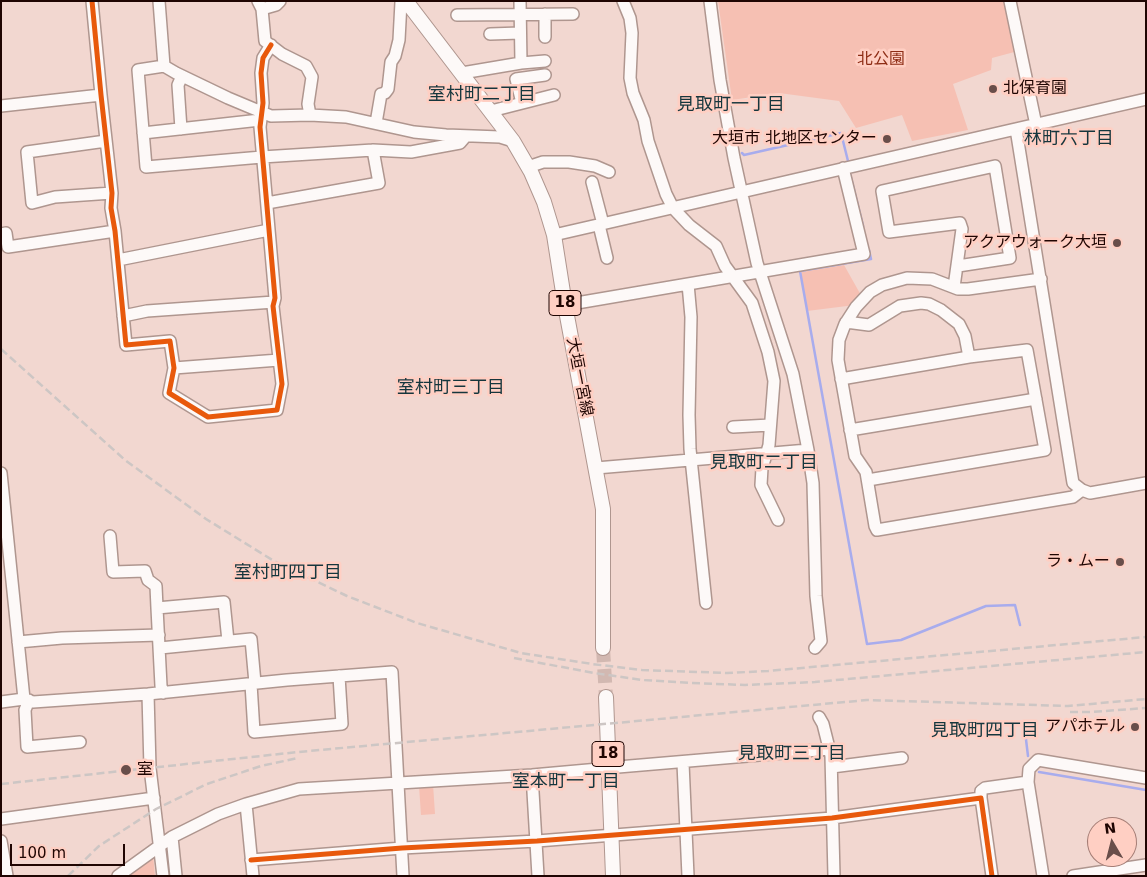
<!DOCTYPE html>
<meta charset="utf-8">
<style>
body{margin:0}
#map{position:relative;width:1147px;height:877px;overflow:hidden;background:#f2d7d0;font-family:"DejaVu Sans",sans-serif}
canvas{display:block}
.frame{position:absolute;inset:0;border:2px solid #1f0502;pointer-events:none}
.north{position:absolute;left:1087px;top:817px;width:50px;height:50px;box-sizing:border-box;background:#ffcfc3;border:1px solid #a57e76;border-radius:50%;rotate:352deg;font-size:14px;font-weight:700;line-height:20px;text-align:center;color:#1f0502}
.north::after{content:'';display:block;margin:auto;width:18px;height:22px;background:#694e4a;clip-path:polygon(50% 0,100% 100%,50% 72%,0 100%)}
.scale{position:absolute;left:10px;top:844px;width:115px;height:22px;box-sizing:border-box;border:2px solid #1f0502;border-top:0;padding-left:6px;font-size:15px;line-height:18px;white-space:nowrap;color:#1f0502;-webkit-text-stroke:4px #ffcfc3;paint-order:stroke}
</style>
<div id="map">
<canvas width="1147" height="877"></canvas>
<div class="frame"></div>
<div class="north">N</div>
<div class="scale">100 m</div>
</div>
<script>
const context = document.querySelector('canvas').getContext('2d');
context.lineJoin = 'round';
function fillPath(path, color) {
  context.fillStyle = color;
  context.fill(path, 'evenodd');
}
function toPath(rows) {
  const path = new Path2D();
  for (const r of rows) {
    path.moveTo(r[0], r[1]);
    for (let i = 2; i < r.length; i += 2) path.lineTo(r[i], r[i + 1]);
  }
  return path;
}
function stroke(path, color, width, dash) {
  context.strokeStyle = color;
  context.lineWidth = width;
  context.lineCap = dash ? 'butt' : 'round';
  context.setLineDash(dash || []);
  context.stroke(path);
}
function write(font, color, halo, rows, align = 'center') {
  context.font = font + ' "DejaVu Sans","Noto Sans JP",sans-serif';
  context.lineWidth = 5;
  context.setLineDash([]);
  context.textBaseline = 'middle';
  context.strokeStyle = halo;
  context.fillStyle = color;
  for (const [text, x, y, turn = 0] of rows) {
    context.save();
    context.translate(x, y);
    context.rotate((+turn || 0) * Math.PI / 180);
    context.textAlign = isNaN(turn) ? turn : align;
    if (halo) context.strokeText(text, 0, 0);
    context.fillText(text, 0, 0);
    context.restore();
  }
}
fillPath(toPath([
 [718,1,1007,1,1018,51,992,58,991,70,953,84,968,130,912,141,902,115,856,128,839,101,779,93,732,100],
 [844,265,862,297,855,305,807,311,801,272],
 [433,784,435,814,421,815,419,786],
 [153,855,155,876,127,876]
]), '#f6c0b3');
stroke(toPath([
 [742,153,744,155,841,133,848,161],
 [850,174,863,226],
 [869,250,871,259,800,271,867,644,901,640,986,606,1015,605,1020,625],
 [1024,723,1028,756],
 [1039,772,1146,790]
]), '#a8aced', 2.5);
stroke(toPath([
 [603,648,606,697]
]), '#d2b8b1', 14, [14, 7]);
const minor = toPath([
 [92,1,101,95,112,193,111,208,115,231,126,345,170,341,174,368,169,393,208,417,277,410,282,384,273,306,275,298,260,127,263,103,261,73,263,58,271,45],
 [159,1,164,66,176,73,228,98,271,116,310,115,346,117,414,132,446,135,500,137,513,141],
 [258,1,262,9,265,41,282,54,306,66,312,77,308,104,310,115],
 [623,1,630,18,632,33,630,78,633,93,644,120,648,141,666,194,673,208,689,225,716,246,725,266,752,303,768,352,774,381,769,445,762,468,761,485,778,520],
 [710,1,720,80,734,158,757,263,793,374,808,450,813,483,816,596,821,641,815,648],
 [1010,1,1036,125],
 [262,9,276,5,280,1],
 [457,15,573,14],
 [490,34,520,33],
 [545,37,545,14],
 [521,63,545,61],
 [164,66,138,70,146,167,262,157,373,150,411,152,460,143,466,136],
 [462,73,521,63,520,1],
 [522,103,516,79,545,75],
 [1,106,101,95],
 [491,111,554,95],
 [376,123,381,94,385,93,388,89,391,62,395,56,399,40,401,2],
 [181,129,178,85,182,76],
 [1016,129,1073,483,1082,490,1090,493,1146,483],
 [143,133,260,120],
 [106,141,27,152,32,203,55,197,112,193],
 [528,167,543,162,569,162,595,166,609,172],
 [592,182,603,224],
 [267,203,379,183,373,150],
 [599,225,607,258],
 [1,234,6,233,8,247,115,231],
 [554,235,1146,99],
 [118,260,269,230],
 [1041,279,968,289,958,289,932,279,907,278,882,285,870,292,856,307,845,324,839,340,838,360,855,456,866,472,875,526,877,530,1073,497,1082,490],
 [688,284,691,317,689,415,690,449,706,603],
 [954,287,962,229,960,223,889,232,882,191,995,166,1010,258,958,266],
 [565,305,864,254,843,168],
 [123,316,147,311,274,302],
 [846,322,869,325,900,306,921,303,929,304,941,310,959,324,965,336,969,357],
 [174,368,279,360],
 [841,379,969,357,1027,350,1045,450,868,480],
 [733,427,770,425],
 [850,430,1036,399],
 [596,468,808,450],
 [1,473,24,699,33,702,148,694,287,680,392,672,403,876],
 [110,536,113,572,145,571,148,580,156,586,157,608],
 [18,642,62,638,159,635],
 [160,648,251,639,255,683],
 [251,684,254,732,342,724,339,676],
 [163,693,161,686,157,608,224,602,228,641],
 [148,694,150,768,163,876],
 [29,700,25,710,27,747,80,742],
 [1,702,24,699],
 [819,717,823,724,831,756,834,876],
 [683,763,688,876],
 [618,767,830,749],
 [832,767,902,758],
 [532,775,538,876],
 [981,798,981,791,985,788,1028,782],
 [246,804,253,876],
 [1,819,154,798],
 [172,837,176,876],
 [1,841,7,876],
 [251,860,402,848,537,841,832,818,981,798,992,876],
 [118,876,172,837,218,814,246,804,299,789,532,775,599,769],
 [1043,876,1028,782,1029,769,1038,760,1146,778],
 [1073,876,1146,865]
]);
const major = toPath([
 [406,1,513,141,531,172,544,202,554,235,565,305,603,509,603,648],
 [606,697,613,876]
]);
stroke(minor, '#af968f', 14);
stroke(major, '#af968f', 16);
stroke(minor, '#fdf9f8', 11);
stroke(major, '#fdf9f8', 14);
stroke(toPath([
 [1,349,125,460,206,519,274,561,347,596,417,623,521,653,592,664,642,670,727,673,768,671,1146,637],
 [514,658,594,673,642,680,692,683,745,685,815,682,1146,652],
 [1070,712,1091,712,1146,708],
 [1,784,298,752,867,700,1068,706,1146,699],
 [68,876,99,846,156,809,207,784,261,766,298,758]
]), '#cdc6c4', 2.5, [8, 4]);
stroke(toPath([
 [92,1,101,95,112,193,111,208,115,231,126,345,170,341,174,368,169,393,208,417,277,410,282,384,273,306,275,298,260,127,263,103,261,73,263,58,271,45],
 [251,860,402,848,537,841,832,818,981,798,992,876]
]), '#e8590c', 5);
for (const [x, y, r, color] of [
 [993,89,5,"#694e4a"],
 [887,139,5,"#694e4a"],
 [1117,243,5,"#694e4a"],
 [1120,562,5,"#694e4a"],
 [1135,727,5,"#694e4a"],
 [126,770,6,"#694e4a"]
]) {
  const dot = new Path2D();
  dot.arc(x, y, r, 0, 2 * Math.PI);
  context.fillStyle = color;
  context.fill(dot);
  stroke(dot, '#ffcfc3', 2);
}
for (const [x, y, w] of [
 [565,303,32],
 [608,754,32]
]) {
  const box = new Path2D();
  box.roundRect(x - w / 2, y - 12.5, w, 25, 4);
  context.fillStyle = '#ffcfc3';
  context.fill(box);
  stroke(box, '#1f0502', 1);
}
write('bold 15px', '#1f0502', null, [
 ["18",565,303],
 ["18",608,754]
]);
write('16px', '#8e2d15', '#ffcfc3', [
 ["北公園",881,60]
]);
write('16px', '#1f0502', '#ffcfc3', [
 ["北保育園",1003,89,"left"],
 ["大垣市 北地区センター",877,139],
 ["アクアウォーク大垣",1107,243],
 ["ラ・ムー",1110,562],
 ["アパホテル",1125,727],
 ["室",137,770,"left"]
], 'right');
write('16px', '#1f0502', '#ffcfc3', [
 ["大垣一宮線",579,377,79]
]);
write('18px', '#15363d', '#ffcfc3', [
 ["室村町二丁目",482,95],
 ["見取町一丁目",731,105],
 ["林町六丁目",1069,139],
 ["室村町三丁目",451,388],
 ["見取町二丁目",764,463],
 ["室村町四丁目",288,573],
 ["見取町四丁目",985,731],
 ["見取町三丁目",792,754],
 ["室本町一丁目",566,782]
]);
</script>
